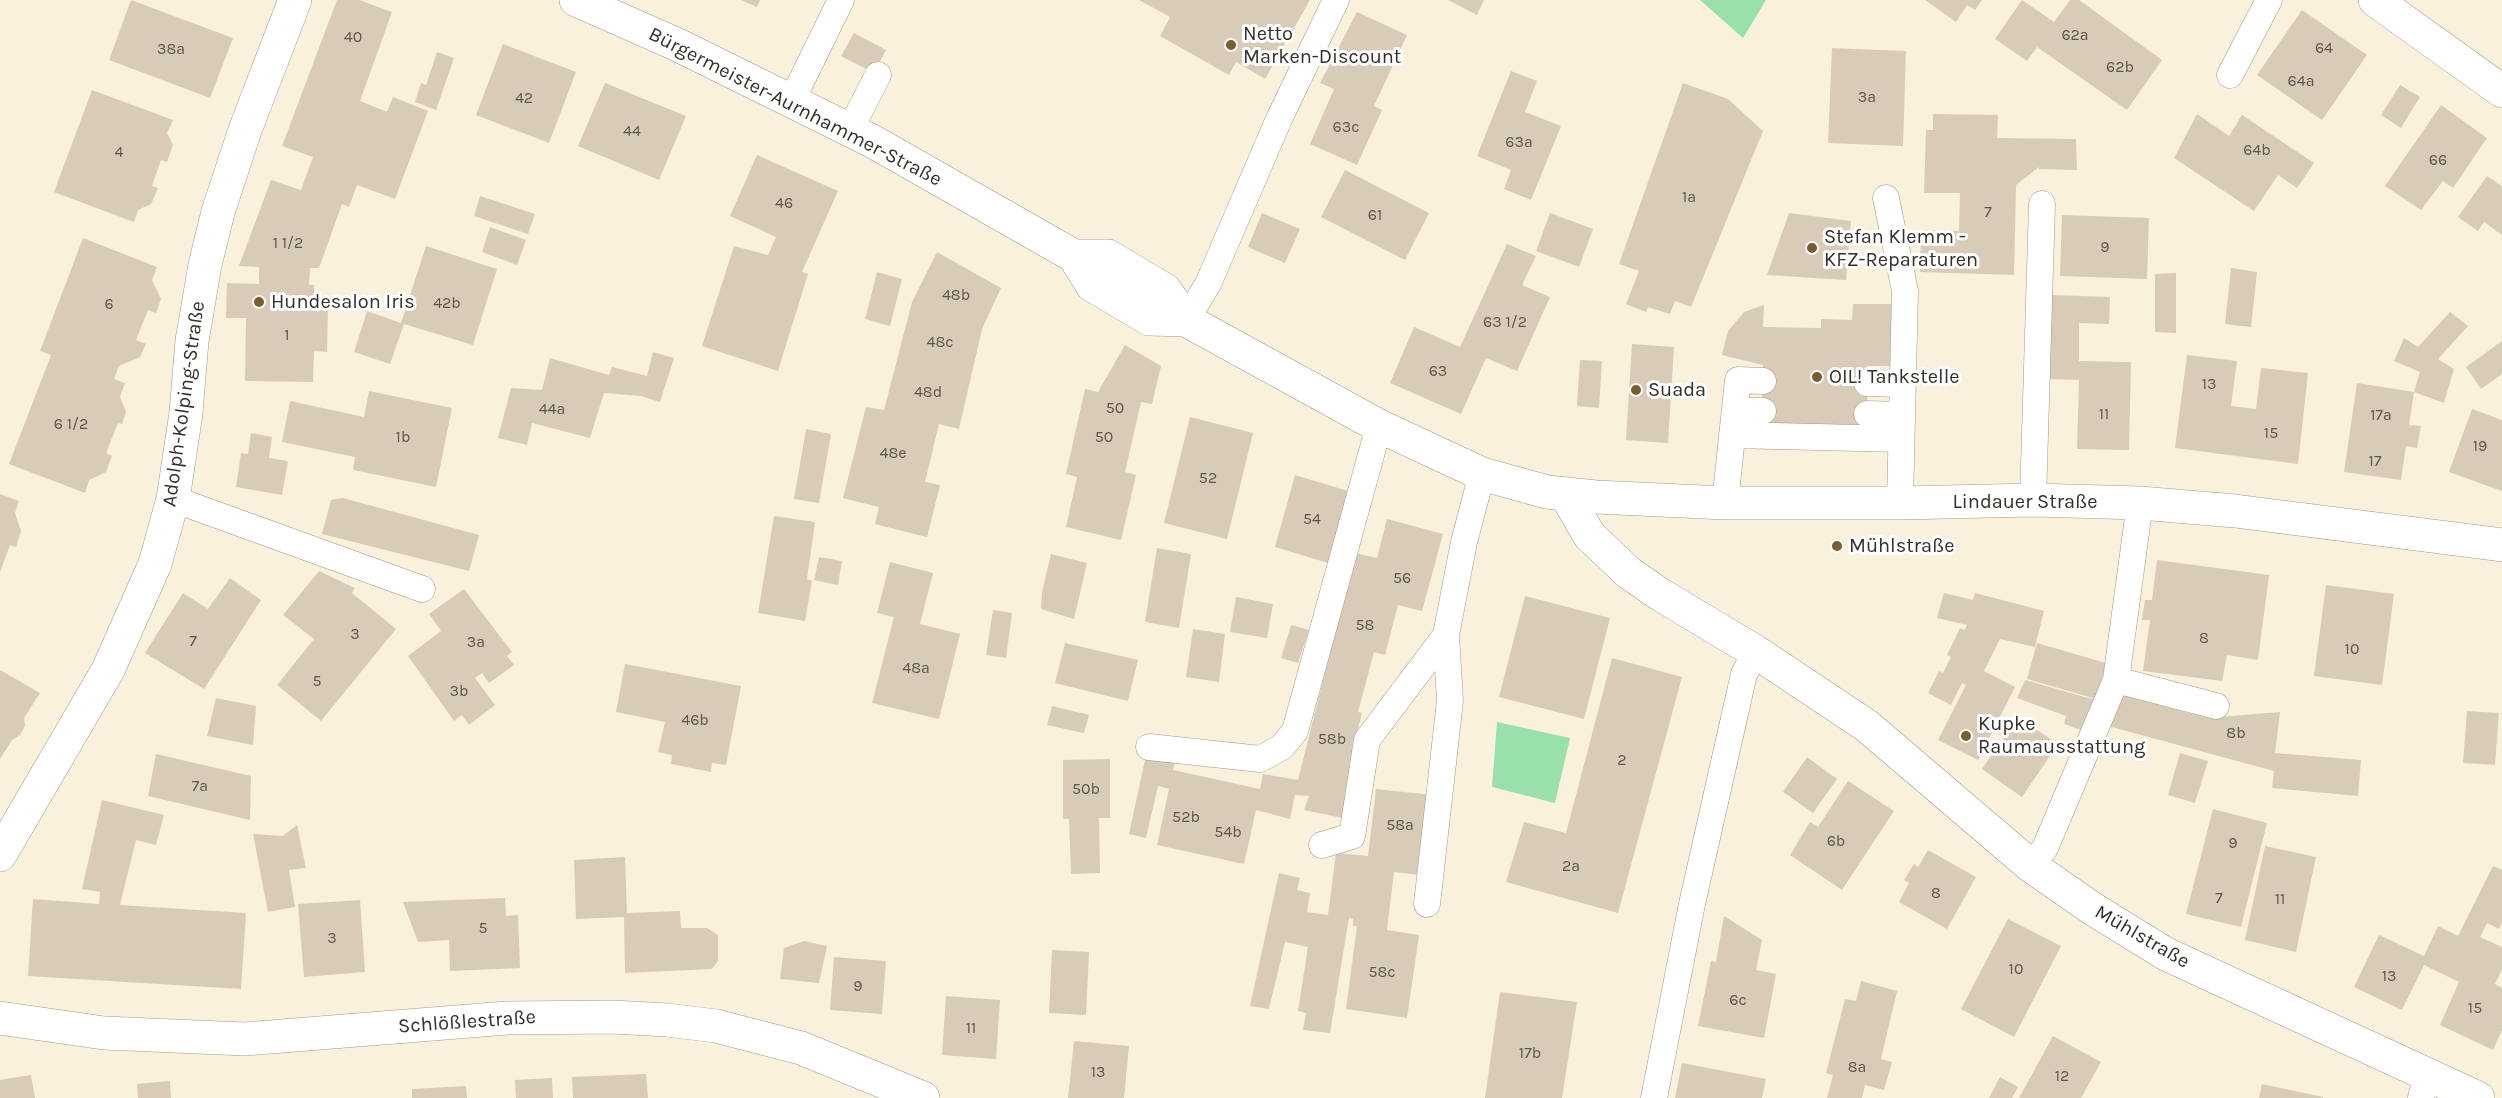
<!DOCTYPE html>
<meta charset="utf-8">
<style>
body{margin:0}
canvas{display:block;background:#f9f1db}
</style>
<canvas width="2502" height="1098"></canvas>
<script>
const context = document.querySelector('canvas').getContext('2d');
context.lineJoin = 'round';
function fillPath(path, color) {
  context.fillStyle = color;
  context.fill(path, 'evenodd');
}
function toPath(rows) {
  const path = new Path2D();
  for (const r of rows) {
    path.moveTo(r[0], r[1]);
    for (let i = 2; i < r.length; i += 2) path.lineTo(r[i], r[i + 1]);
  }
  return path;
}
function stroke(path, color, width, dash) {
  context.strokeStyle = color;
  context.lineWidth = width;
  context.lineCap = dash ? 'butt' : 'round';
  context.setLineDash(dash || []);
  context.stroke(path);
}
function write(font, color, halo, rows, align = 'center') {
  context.font = font + ' Karla,sans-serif';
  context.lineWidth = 6;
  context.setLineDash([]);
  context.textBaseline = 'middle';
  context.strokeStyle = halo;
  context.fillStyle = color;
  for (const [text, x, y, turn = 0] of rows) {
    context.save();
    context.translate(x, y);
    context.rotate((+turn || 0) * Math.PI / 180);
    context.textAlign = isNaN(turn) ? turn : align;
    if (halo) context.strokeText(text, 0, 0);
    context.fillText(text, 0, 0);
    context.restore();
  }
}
fillPath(toPath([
 [1700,0,1766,0,1743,38],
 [1497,722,1570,738,1555,803,1492,787]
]), '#99e0ad');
fillPath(toPath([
 [131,0,233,38,210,98,109,60],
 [337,0,359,0,392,12,360,101,387,112,393,97,428,111,395,199,357,185,349,207,342,204,319,268,310,268,309,285,314,285,314,309,328,309,327,352,314,351,313,382,245,381,246,318,226,318,227,283,259,284,259,267,239,266,271,180,301,190,313,157,282,146],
 [741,0,760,0,757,7],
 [1139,0,1310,0,1265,79,1236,62,1229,75,1160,36,1170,17],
 [1448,0,1484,0,1477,15],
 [1925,0,1982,0,1975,10,1967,5,1956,22],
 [2022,0,2054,22,2070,0,2079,0,2162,60,2127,110,2037,47,2027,61,1995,39],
 [2302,10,2367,55,2322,120,2257,75],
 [1357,12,1407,35,1374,106,1382,110,1357,165,1310,144,1334,89,1320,83],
 [854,33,886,50,874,73,841,56],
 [503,44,576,72,549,143,476,115],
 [1832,48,1906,51,1903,146,1828,143],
 [437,52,454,58,436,110,415,102,421,83,426,85],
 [1511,71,1537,81,1525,112,1561,126,1531,200,1504,189,1511,170,1477,156],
 [605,83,686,116,659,180,578,146],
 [1683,83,1728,99,1763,131,1691,307,1675,301,1670,314,1648,307,1646,312,1626,304,1639,271,1619,264],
 [2400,85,2420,97,2401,128,2381,115],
 [92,90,173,120,167,133,173,145,167,162,161,160,152,186,158,188,151,204,138,210,134,222,54,192],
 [2441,105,2487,138,2453,188,2443,181,2421,210,2385,186],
 [1933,114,1998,115,1997,138,2076,139,2077,170,2039,169,2039,167,2016,185,2014,275,1920,272,1921,230,1959,231,1960,193,1924,193,1926,130,1933,130],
 [2197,114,2229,136,2242,115,2314,163,2297,188,2278,175,2254,211,2174,158],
 [757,155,838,191,802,272,808,274,778,371,702,346,734,246,768,255,776,237,730,216],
 [1345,170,1429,213,1405,260,1321,217],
 [2487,176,2502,186,2502,235,2484,222,2478,231,2458,217],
 [480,196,535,214,528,234,474,216],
 [1262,213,1300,229,1285,263,1248,247],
 [1550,213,1593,229,1579,267,1536,251],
 [1789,213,1851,221,1846,280,1767,275],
 [2062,215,2149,218,2147,279,2060,276],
 [490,227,526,240,517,265,482,252],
 [83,238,157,267,152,280,161,299,156,313,148,310,136,340,146,344,140,357,119,366,114,379,125,383,120,397,126,412,122,424,118,423,106,453,112,456,106,472,89,480,85,493,9,464,51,355,40,351],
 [1507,244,1536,256,1522,285,1550,297,1517,371,1486,358,1461,414,1390,383,1414,327,1460,347],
 [426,246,497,269,473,345,404,324,390,364,354,352,367,311,401,323],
 [937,252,1001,288,982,329,959,429,939,424,925,482,940,485,927,537,875,524,879,507,843,498,866,407,884,410,912,302],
 [2231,268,2257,272,2251,327,2225,324],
 [877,272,902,279,890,326,865,319],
 [2176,273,2176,333,2155,332,2155,274],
 [2052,295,2110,297,2109,324,2079,323,2079,361,2131,362,2129,450,2077,449,2079,380,2049,379],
 [1853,304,1893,304,1893,366,1867,366,1867,427,1762,425,1763,365,1722,355,1728,331,1744,312,1764,305,1763,327,1821,328,1821,319,1852,320],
 [2450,312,2468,326,2438,359,2454,369,2444,403,2414,392,2409,425,2421,426,2417,448,2406,446,2401,480,2344,472,2357,383,2414,392,2420,372,2394,361,2404,338,2418,347],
 [2502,341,2502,374,2481,389,2466,367],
 [1632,344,1674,347,1668,443,1626,440],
 [1125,345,1161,366,1152,404,1141,402,1125,472,1136,475,1121,540,1066,527,1077,477,1066,474,1085,389,1098,392],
 [653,352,674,358,660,402,641,396,604,393,590,438,532,423,527,445,498,438,511,388,542,390,550,358,609,375,612,367,647,376],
 [2187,355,2237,361,2231,406,2256,409,2261,368,2308,373,2298,464,2175,448],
 [1580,360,1602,361,1599,408,1577,406],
 [369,391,452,408,436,487,353,470,355,457,282,442,290,401,364,417],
 [2472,409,2502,420,2502,491,2449,472],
 [1190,417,1253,433,1227,539,1164,523],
 [806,429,831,434,819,503,794,499],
 [251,433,272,437,269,458,288,461,282,495,236,487,241,453,248,454],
 [1295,475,1348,491,1328,563,1275,547],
 [0,494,19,501,15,513,21,531,16,547,10,545,0,572],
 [343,498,479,535,469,571,322,534,331,500],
 [774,516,815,522,807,579,812,581,805,621,758,613],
 [1387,519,1443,534,1422,611,1398,605,1385,655,1374,652,1358,712,1362,713,1349,765,1353,766,1343,818,1304,810,1309,796,1295,795,1290,819,1256,810,1244,864,1157,845,1169,789,1158,786,1146,838,1129,834,1146,755,1175,761,1173,770,1260,789,1263,774,1298,780,1355,553,1377,558],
 [1157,548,1191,554,1179,628,1145,622],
 [1051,554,1087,563,1074,619,1041,609,1042,592],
 [819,557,842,561,838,585,814,580],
 [2157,560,2269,575,2258,660,2227,655,2222,681,2143,671,2150,620,2142,620,2145,600,2152,600],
 [890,562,933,573,920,624,960,634,939,719,872,703,894,617,877,613],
 [319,571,355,588,352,593,396,629,321,721,277,685,314,639,283,615],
 [230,578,261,600,204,689,145,653,183,593,208,609],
 [2326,585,2394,594,2382,685,2314,676],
 [464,589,512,652,507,656,514,665,489,683,482,673,475,678,495,705,469,725,462,715,454,721,408,656,441,631,429,614],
 [1944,593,1973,600,1975,593,2044,611,2035,647,2000,639,1984,671,2015,687,1978,760,1938,740,1966,685,1962,683,1951,705,1928,693,1939,671,1943,673,1951,657,1947,655,1960,628,1965,630,1967,625,1937,618],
 [1525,596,1610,618,1584,719,1499,697],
 [1236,597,1273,604,1267,638,1230,632],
 [993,610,1012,613,1006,658,986,655],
 [1291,625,1309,630,1298,663,1281,658],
 [1193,629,1225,634,1219,682,1186,677],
 [1065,643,1138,660,1128,701,1055,683],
 [2037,643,2106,663,2096,699,2027,679],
 [1612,658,1682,677,1618,913,1506,882,1524,822,1566,833],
 [625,664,741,686,726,765,712,763,711,772,671,764,672,755,658,752,665,722,616,712],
 [0,670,40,693,24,718,25,726,20,735,12,740,0,759],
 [2025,680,2095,700,2084,731,2064,724,2066,716,2017,698],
 [2119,694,2207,718,2280,712,2275,753,2361,760,2358,796,2272,788,2274,771,2108,726],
 [216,698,256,706,253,745,207,736],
 [1052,706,1089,715,1084,733,1047,725],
 [2467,711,2499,713,2495,765,2463,763],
 [2018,717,2058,744,2022,797,1982,769],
 [2180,753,2208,761,2195,803,2168,795],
 [156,754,251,776,250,820,148,796],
 [1807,757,1837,779,1813,813,1783,792],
 [1110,759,1110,818,1099,818,1100,873,1071,874,1069,819,1063,819,1063,760],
 [1848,781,1894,811,1842,890,1790,855,1810,822,1818,827],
 [1376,789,1432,795,1421,875,1394,872,1387,930,1419,935,1407,1018,1346,1009,1357,926,1353,926,1353,919,1349,918,1330,1033,1303,1030,1306,1013,1298,1011,1308,947,1285,942,1269,1009,1250,1006,1279,873,1300,878,1297,890,1310,893,1307,912,1328,915,1336,853,1368,856],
 [102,800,164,815,156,845,136,840,120,905,246,913,241,989,28,976,33,899,99,904,100,892,82,889],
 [2213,809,2267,823,2241,927,2186,914],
 [297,825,306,868,289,870,295,907,268,912,253,834,283,836],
 [2265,846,2316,857,2296,952,2245,940],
 [1928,850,1976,877,1947,929,1899,902,1909,883,1904,880,1914,864,1918,867],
 [625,857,627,913,680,911,681,928,707,928,718,935,718,961,712,969,625,973,624,917,576,919,574,860],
 [2493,866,2502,870,2502,923,2499,929,2487,923,2480,937,2502,947,2502,969,2495,984,2502,988,2502,1030,2493,1050,2440,1025,2459,982,2424,965,2402,1010,2354,987,2379,935,2424,956,2438,926,2458,936],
 [505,898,506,916,518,915,520,968,450,971,449,940,418,942,403,902],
 [360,900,365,972,304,977,298,904],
 [1724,916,1762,940,1756,970,1776,974,1764,1038,1698,1026,1711,961,1716,962],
 [2008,919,2061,946,2014,1037,1961,1009],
 [804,941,827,946,819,983,780,979,784,948],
 [1052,950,1089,952,1086,1015,1049,1013],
 [834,957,886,961,882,1014,830,1010],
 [1861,981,1897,991,1881,1059,1892,1062,1884,1090,1865,1085,1862,1098,1827,1098,1833,1075,1826,1073,1845,999,1856,1001],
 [1500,992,1577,1002,1562,1098,1485,1098],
 [946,996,1000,1000,996,1059,942,1055],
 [2053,1036,2101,1062,2081,1098,2019,1098],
 [1074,1041,1129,1046,1124,1098,1068,1098],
 [1682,1063,1766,1079,1762,1098,1675,1098],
 [646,1074,648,1098,573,1098,572,1077],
 [31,1075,35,1098,0,1098,0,1080],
 [2000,1077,2018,1087,2012,1098,1989,1098],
 [552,1078,553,1098,516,1098,515,1080],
 [170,1081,171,1098,138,1098,137,1084],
 [2262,1084,2323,1097,2323,1098,2259,1098],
 [466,1086,467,1098,412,1098,412,1089]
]), '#d8ccb8');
const lane = toPath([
 [2230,75,2269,0],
 [792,100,841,0],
 [850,130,878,75],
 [1886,198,1905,291,1900,503],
 [1186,320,1208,284,1279,119,1336,0],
 [1867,383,1903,384],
 [1735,411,1763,411],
 [1867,414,1901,415],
 [1732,435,1901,439],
 [173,499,422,589],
 [2033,500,2042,204],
 [1725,503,1738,380,1763,381],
 [2140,503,2116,680,2216,706],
 [1149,747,1260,759,1282,747,1295,731,1379,426],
 [1322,845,1352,836,1367,740,1446,635,1464,542,1482,474],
 [2031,866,2045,848,2116,680],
 [1427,904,1450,701,1446,635],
 [1654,1098,1692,904,1744,674,1756,652],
 [2421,1098,2427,1075]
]);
const street = toPath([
 [2375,0,2502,91],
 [1566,495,1589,535,1629,573,1661,595,1756,652,1867,726,2031,866,2093,909,2166,954,2478,1098],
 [0,855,108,670,155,564,173,499,186,413,192,341,205,265,218,212,245,130,295,0],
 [0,1018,104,1033,245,1039,507,1018,613,1017,667,1020,716,1026,801,1048,923,1098]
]);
const secondary = toPath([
 [576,0,678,45,872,141,1074,256,1108,256,1165,290,1186,320],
 [1074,256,1092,285,1149,319,1186,320,1379,426,1482,474,1547,492,1596,497,1725,503,1900,503,2033,500,2140,503,2235,511,2502,545]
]);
stroke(lane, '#a09984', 27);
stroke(street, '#a09984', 34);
stroke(secondary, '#a09984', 34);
stroke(lane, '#fff', 26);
stroke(street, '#fff', 33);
stroke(secondary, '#fff', 33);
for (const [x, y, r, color] of [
 [1231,45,6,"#775e2f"],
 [1812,248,6,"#775e2f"],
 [259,302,6,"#775e2f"],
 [1817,377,6,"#775e2f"],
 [1636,390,6,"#775e2f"],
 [1837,546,6,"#775e2f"],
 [1966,736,6,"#775e2f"]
]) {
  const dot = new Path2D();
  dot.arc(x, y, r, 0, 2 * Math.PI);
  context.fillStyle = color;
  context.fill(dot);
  stroke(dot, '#fefefe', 2);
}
write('16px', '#5c574c', null, [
 ["62a",2075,35],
 ["40",353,37],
 ["64",2324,48],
 ["38a",171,49],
 ["62b",2120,67],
 ["64a",2301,81],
 ["3a",1867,97],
 ["42",524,98],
 ["63c",1346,127],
 ["44",632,131],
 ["63a",1519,142],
 ["64b",2257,150],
 ["4",119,152],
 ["66",2438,160],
 ["1a",1689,197],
 ["46",784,203],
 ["7",1988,212],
 ["61",1375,215],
 ["1 1/2",288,243],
 ["9",2105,247],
 ["48b",956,295],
 ["42b",447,303],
 ["6",109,304],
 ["63 1/2",1505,322],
 ["1",287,335],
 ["48c",940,342],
 ["63",1438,371],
 ["13",2209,384],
 ["48d",928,392],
 ["50",1115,408],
 ["44a",552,409],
 ["11",2104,414],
 ["17a",2381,415],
 ["6 1/2",71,424],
 ["15",2271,433],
 ["1b",403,437],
 ["50",1104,437],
 ["19",2480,446],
 ["48e",893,453],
 ["17",2375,461],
 ["52",1208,478],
 ["54",1312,519],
 ["56",1402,578],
 ["58",1365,625],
 ["3",355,634],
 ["8",2204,638],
 ["7",193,641],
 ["3a",476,642],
 ["10",2352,649],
 ["48a",916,668],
 ["5",317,681],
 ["3b",459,691],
 ["46b",695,720],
 ["8b",2236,733],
 ["58b",1332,739],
 ["2",1622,760],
 ["7a",200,786],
 ["50b",1086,789],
 ["52b",1186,817],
 ["58a",1400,825],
 ["54b",1228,832],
 ["6b",1836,841],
 ["9",2233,843],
 ["2a",1571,866],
 ["8",1936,893],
 ["7",2219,898],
 ["11",2280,899],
 ["5",483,928],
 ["3",332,938],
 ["10",2016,969],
 ["58c",1382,972],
 ["13",2389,976],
 ["9",858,986],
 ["6c",1738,1000],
 ["15",2475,1008],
 ["11",971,1028],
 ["17b",1530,1053],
 ["8a",1857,1067],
 ["13",1098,1072],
 ["12",2062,1076]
]);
write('20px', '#333028', '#fefefe', [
 ["Netto",1243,34],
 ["Marken-Discount",1243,57],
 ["Stefan Klemm -",1824,237],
 ["KFZ-Reparaturen",1824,260],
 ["Hundesalon Iris",271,302],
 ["OIL! Tankstelle",1829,377],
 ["Suada",1648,390],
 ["Mühlstraße",1849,546],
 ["Kupke",1978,724],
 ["Raumausstattung",1978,747]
], 'left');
write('20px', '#333028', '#fefefe', [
 ["Bürgermeister-Aurnhammer-Straße",795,107,27],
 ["Adolph-Kolping-Straße",184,404,-82],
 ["Lindauer Straße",2025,502],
 ["Mühlstraße",2142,937,30],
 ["Schlößlestraße",467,1022,-4]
]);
</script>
